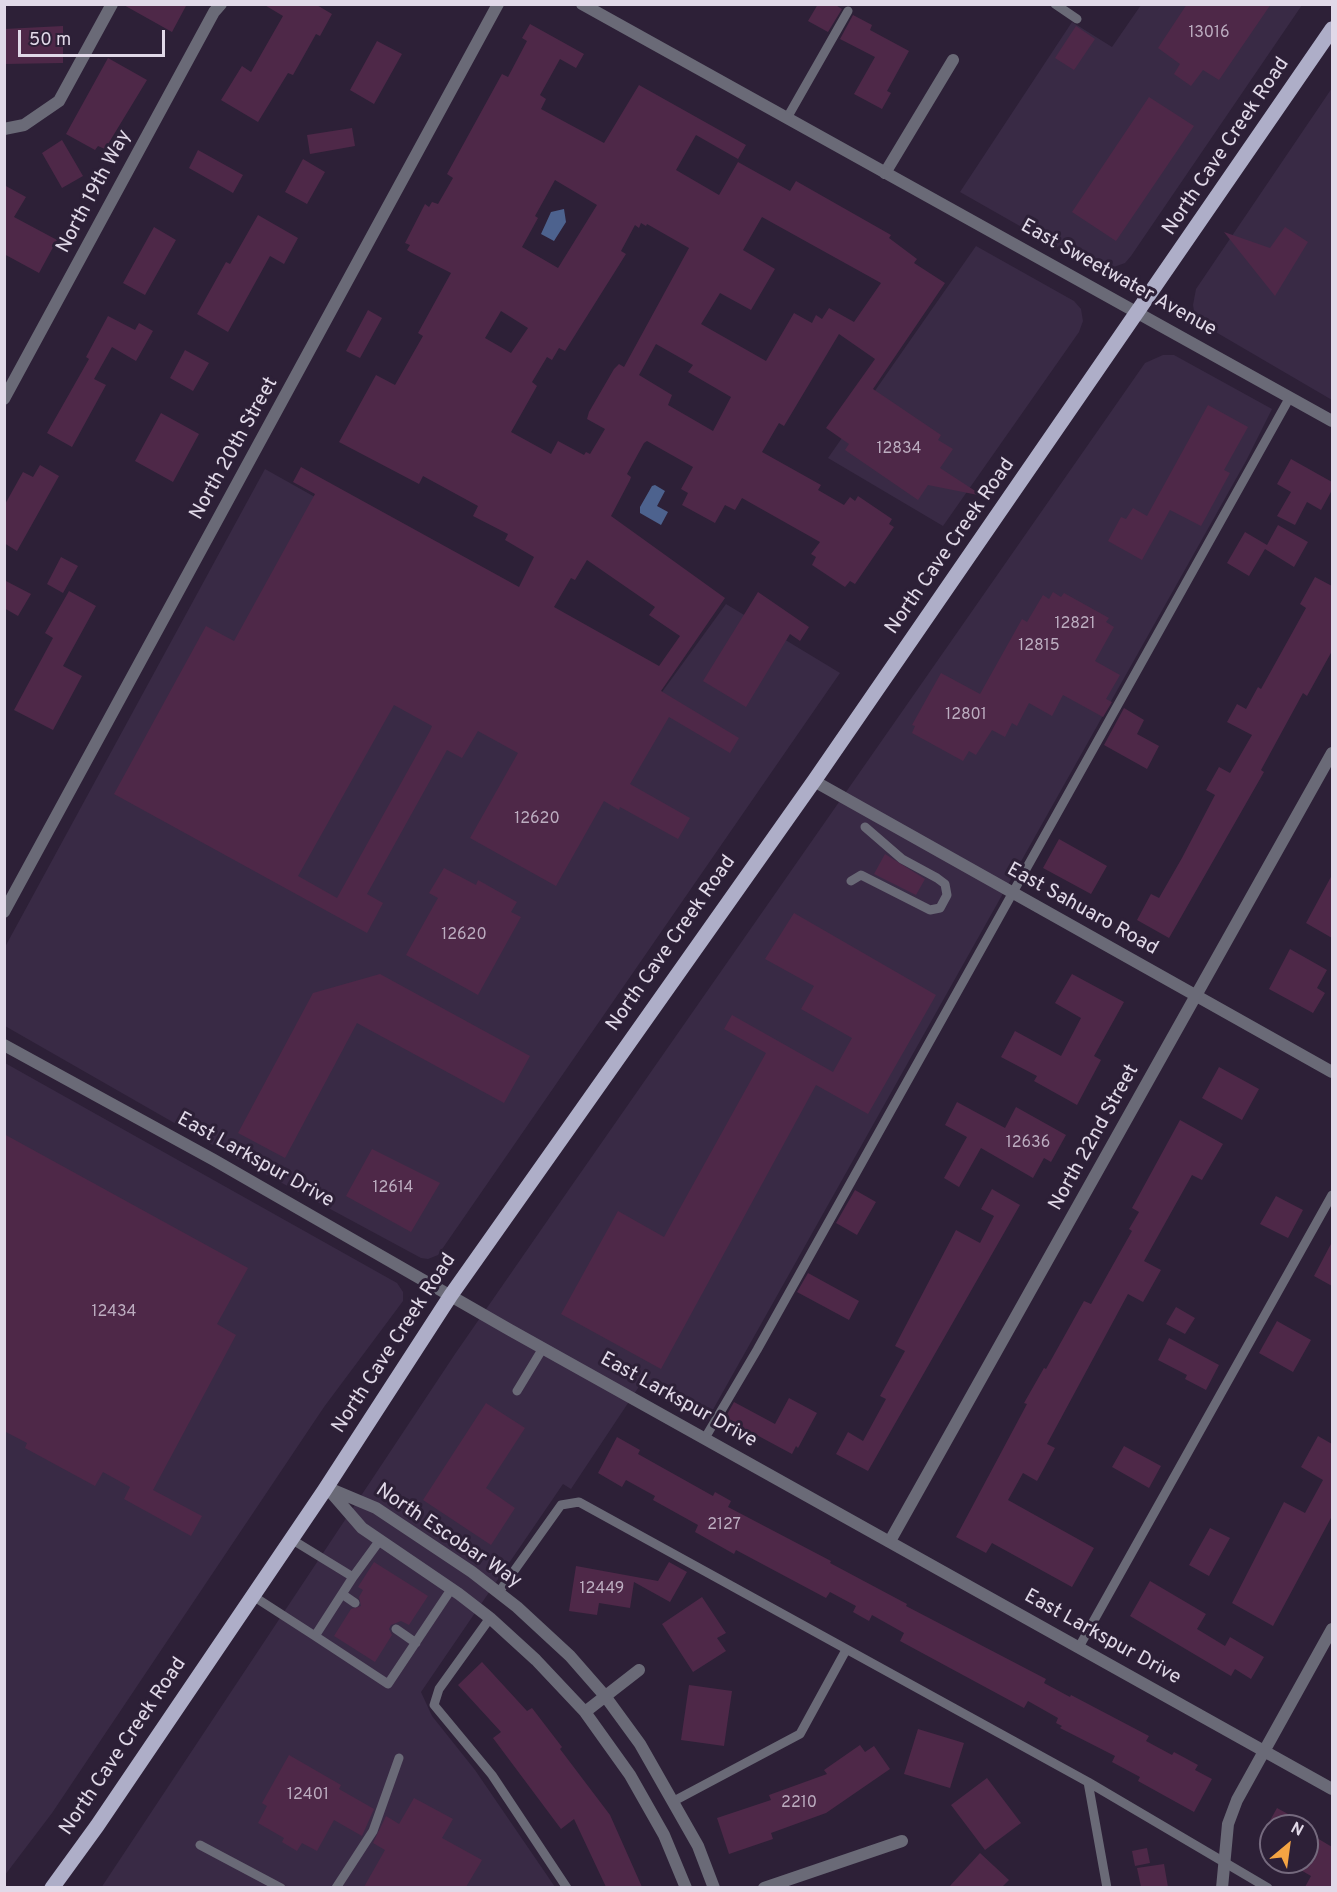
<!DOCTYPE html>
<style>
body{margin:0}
#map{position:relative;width:1337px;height:1892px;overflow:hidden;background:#2d2037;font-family:Overpass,sans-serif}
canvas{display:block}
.frame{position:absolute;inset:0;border:6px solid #e1d9e8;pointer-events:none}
.north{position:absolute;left:1259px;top:1814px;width:60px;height:60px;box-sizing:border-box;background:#2d2037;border:2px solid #756a7e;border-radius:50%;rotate:29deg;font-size:16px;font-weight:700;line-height:24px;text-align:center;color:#e1d9e8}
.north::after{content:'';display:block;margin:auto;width:21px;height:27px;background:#f4a443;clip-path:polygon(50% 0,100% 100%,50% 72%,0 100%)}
.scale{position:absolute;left:18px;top:30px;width:147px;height:27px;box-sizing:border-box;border:3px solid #e1d9e8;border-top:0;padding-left:8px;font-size:18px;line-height:21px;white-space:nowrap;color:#e1d9e8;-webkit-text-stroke:4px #2d2037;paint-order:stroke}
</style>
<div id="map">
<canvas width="1337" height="1892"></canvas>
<div class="frame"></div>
<div class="north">N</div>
<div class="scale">50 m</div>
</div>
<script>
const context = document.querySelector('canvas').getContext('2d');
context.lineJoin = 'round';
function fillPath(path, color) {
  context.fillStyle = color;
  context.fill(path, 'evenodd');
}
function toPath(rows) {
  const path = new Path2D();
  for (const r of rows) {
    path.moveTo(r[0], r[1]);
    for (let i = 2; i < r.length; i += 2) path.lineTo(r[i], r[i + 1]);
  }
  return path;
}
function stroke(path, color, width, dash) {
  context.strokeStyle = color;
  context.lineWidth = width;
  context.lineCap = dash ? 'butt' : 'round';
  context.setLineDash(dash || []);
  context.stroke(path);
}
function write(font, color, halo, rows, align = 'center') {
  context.font = font + ' Overpass,sans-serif';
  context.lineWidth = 6;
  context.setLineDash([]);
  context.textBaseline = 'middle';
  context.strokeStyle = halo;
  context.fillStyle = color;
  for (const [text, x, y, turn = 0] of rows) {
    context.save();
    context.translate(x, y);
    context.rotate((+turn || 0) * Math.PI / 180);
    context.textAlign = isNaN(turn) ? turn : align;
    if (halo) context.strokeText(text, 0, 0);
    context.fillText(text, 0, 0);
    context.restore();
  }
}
fillPath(toPath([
 [1141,5,1302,5,1131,256,1125,263,1111,268,1062,250,960,192,1072,22,1112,47],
 [1332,88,1332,400,1202,324,1195,317,1193,305,1196,289],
 [976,246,1074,301,1081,309,1083,321,1079,332,943,526,828,458],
 [1163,355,1174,355,1272,409,1246,461,706,1422,640,1385,571,1489,563,1484,421,1692,432,1716,475,1770,555,1887,101,1888,455,1354,570,1188,1145,363],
 [265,469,662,692,726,604,840,673,438,1255,428,1259,421,1258,232,1156,5,1026,5,947],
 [5,1063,397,1283,403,1292,403,1301,324,1407,52,1813,5,1875]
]), '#392a45');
fillPath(toPath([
 [564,209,566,222,554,241,541,234,551,212],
 [655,485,665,491,657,506,668,512,661,525,640,513,640,507,652,486]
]), '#4d628e');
fillPath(toPath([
 [122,4,187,4,172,32],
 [263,4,315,4,332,14,320,36,316,34,293,75,288,73,258,122,221,100,242,66,251,72,283,16],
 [818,4,834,4,842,9,828,32,808,21],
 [1187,4,1271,4,1219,80,1203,70,1191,86,1174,74,1180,64,1158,48],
 [853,15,872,25,870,30,909,51,887,91,891,93,882,109,854,94,875,57,840,39],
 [530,24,584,54,576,68,560,59,540,95,546,99,541,109,604,143,639,85,746,145,738,159,696,135,676,170,719,195,738,162,790,191,796,181,891,235,889,238,917,259,914,263,945,283,873,389,941,435,938,440,953,449,940,468,983,496,928,485,918,500,845,450,849,444,826,428,875,359,839,334,784,426,779,423,762,452,821,485,818,490,844,505,850,497,855,501,858,496,892,519,889,524,894,527,855,584,850,581,845,587,812,565,816,557,811,554,820,542,742,498,735,510,725,505,715,523,682,505,688,493,681,489,693,467,647,441,644,443,627,474,631,477,630,480,611,516,725,598,661,691,739,738,730,753,669,717,630,784,690,818,678,839,620,807,619,810,604,801,556,886,470,838,518,753,478,731,462,758,447,750,367,894,383,903,367,933,114,794,206,626,234,641,315,494,293,482,301,467,519,587,534,557,505,540,508,534,473,516,478,506,423,476,419,484,339,442,376,375,395,385,423,336,418,333,451,273,410,252,407,250,410,245,405,243,425,204,429,207,432,202,438,204,453,178,447,174,502,74,508,77,527,41,522,38],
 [555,180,597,205,558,268,522,247,538,218,535,216],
 [762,217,881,283,854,322,829,308,822,319,816,315,812,323,794,313,766,361,701,324,720,293,751,310,775,269,743,250],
 [641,223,646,226,647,224,689,248,624,367,619,364,614,369,589,412,587,419,605,429,590,454,586,452,584,455,558,441,551,454,511,432,537,386,532,382,547,357,552,360,559,348,565,351,626,254,621,251,635,225,639,228],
 [501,311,528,328,511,353,485,338],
 [656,344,693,365,688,372,731,397,713,431,668,405,672,395,639,375],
 [587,560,655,607,649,615,680,636,659,666,554,607,571,578,575,580],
 [394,705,432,726,430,731,337,898,298,876],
 [63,26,63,63,4,64,4,29],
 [1076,26,1095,39,1074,70,1055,58],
 [377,41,402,54,374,104,350,90],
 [108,58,147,80,105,149,98,146,95,150,66,134],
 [1149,97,1194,126,1116,241,1072,212],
 [352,128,355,146,310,154,307,135],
 [62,140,83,176,62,188,42,153],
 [198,150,243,175,233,193,189,168],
 [303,159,325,172,307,204,285,192],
 [4,185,26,197,14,217,57,240,39,273,4,254],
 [258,215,298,238,284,264,270,256,228,332,197,314,226,262,230,264],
 [154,227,176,240,145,295,123,283],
 [1285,227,1308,242,1275,296,1224,232,1270,248],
 [368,310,382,318,360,358,346,351],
 [108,316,135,330,139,323,153,331,136,361,112,347,94,379,106,385,72,447,47,433,89,359,86,357],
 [185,350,209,363,193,391,170,378],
 [1208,405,1248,427,1224,470,1230,473,1201,526,1170,510,1142,560,1108,541,1121,517,1126,519,1133,508,1147,516],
 [161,413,199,434,173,482,135,461],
 [1291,459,1332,482,1332,490,1321,510,1307,502,1295,525,1277,516,1291,492,1277,484],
 [40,465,59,476,17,551,4,543,4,506,23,472,33,477],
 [1278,525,1308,542,1294,567,1265,549,1249,576,1227,563,1245,532,1267,545],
 [61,557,78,566,63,593,47,584],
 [1315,577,1332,586,1332,651,1307,696,1303,693,1261,770,1264,772,1169,938,1137,920,1151,894,1159,898,1182,858,1215,795,1206,790,1219,767,1230,773,1252,735,1227,722,1237,704,1246,709,1258,687,1261,689,1306,608,1300,604],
 [4,580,31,594,18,616,4,608],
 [69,591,96,606,63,666,82,676,53,730,14,710,53,638,45,633],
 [758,592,809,627,800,641,790,634,746,707,703,681],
 [1053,592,1061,597,1064,593,1109,618,1106,622,1114,627,1095,661,1120,675,1106,699,1112,702,1103,717,1063,695,1052,716,1029,703,1017,726,1012,723,1005,737,992,730,976,755,969,751,963,761,912,733,915,726,912,725,941,673,980,694,1022,619,1027,622,1043,595,1049,599],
 [1124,708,1144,720,1137,734,1159,746,1147,769,1104,745],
 [1059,839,1107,866,1091,894,1043,868],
 [885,854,925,879,916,895,874,874],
 [444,868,476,885,478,880,517,902,511,912,521,917,478,995,406,955,438,898,429,893],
 [1332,875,1332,938,1306,923],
 [794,913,936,995,868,1114,816,1085,661,1369,561,1314,618,1211,664,1237,766,1053,724,1029,732,1015,833,1072,852,1038,801,1009,814,986,765,959],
 [1290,949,1327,970,1317,988,1325,993,1313,1013,1269,989],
 [380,974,530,1056,504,1103,357,1023,285,1158,238,1133,313,993],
 [1072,974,1124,1002,1094,1056,1101,1060,1077,1105,1034,1081,1037,1076,1001,1057,1015,1031,1061,1056,1081,1018,1055,1003],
 [1219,1067,1259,1089,1242,1120,1202,1098],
 [957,1102,1005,1128,1016,1107,1066,1135,1051,1162,1044,1158,1033,1178,981,1148,959,1187,944,1178,967,1137,945,1125],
 [1180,1120,1223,1144,1202,1180,1192,1175,1144,1261,1161,1270,1143,1302,1128,1294,1047,1444,1055,1448,1037,1481,1023,1473,1008,1500,1094,1548,1072,1587,992,1543,986,1553,956,1537,1027,1404,1024,1403,1044,1368,1046,1369,1084,1301,1091,1304,1132,1231,1129,1229,1139,1212,1132,1208],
 [4,1134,248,1268,217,1324,236,1335,153,1490,202,1516,191,1536,124,1499,130,1487,103,1472,95,1486,25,1448,27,1443,4,1431],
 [372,1149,440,1183,411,1232,346,1196],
 [992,1189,1020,1205,868,1471,836,1454,848,1432,863,1441,886,1399,880,1396,905,1351,895,1346,956,1230,980,1243,994,1216,981,1209],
 [855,1190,876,1202,857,1235,836,1223],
 [1276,1196,1303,1210,1288,1238,1260,1224],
 [1332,1242,1332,1286,1314,1276],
 [808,1273,859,1301,849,1320,797,1292],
 [1176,1307,1195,1318,1185,1334,1166,1324],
 [1277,1321,1311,1340,1293,1372,1259,1353],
 [1169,1338,1219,1365,1206,1390,1185,1379,1187,1375,1158,1360],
 [789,1398,817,1413,798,1448,796,1446,792,1454,725,1418,734,1402,775,1424],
 [486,1403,525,1428,486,1488,515,1508,491,1545,423,1500],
 [1318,1436,1332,1444,1332,1516,1273,1626,1232,1603,1284,1502,1305,1513,1323,1480,1301,1467],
 [617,1437,640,1450,638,1454,713,1496,715,1492,731,1501,728,1507,831,1561,830,1563,907,1604,906,1606,1046,1679,1044,1683,1070,1697,1071,1695,1149,1736,1146,1741,1172,1755,1174,1752,1198,1765,1195,1770,1212,1779,1194,1812,1138,1781,1140,1777,1112,1762,1115,1756,1060,1728,1062,1726,1056,1723,1058,1718,1028,1701,1024,1708,900,1641,904,1633,872,1615,869,1621,853,1612,856,1606,830,1592,826,1598,736,1550,734,1554,695,1532,698,1525,653,1500,655,1496,626,1480,622,1487,598,1473],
 [1124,1446,1161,1466,1149,1488,1112,1467],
 [1210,1528,1230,1538,1209,1576,1189,1565],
 [374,1562,428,1596,409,1625,401,1621,391,1625,389,1629,392,1635,375,1662,334,1636,351,1609,361,1606,359,1597,363,1590,358,1587],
 [669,1562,687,1572,670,1602,634,1582,630,1608,599,1603,597,1615,569,1611,576,1566,658,1581],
 [1150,1581,1206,1614,1197,1629,1225,1646,1230,1637,1264,1657,1251,1679,1235,1669,1231,1676,1130,1616],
 [702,1597,726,1633,717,1638,726,1651,693,1672,662,1624],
 [482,1662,527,1711,532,1708,562,1747,560,1749,610,1815,642,1887,606,1887,574,1819,561,1829,493,1738,501,1732,458,1685],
 [689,1685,732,1691,724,1746,681,1740],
 [918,1729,964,1743,950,1788,904,1774],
 [860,1745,865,1752,874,1746,890,1769,826,1813,771,1833,773,1839,729,1854,717,1818,771,1800,769,1795,827,1774,824,1770],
 [289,1755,341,1785,339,1789,374,1809,362,1836,334,1820,317,1851,302,1843,297,1851,282,1842,284,1838,258,1823,267,1806,262,1803],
 [987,1778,1021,1823,985,1850,951,1805],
 [414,1798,453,1819,442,1838,482,1860,466,1887,364,1887,385,1850,373,1843,386,1816,399,1824],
 [1277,1808,1310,1826,1267,1826],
 [1307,1832,1332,1847,1332,1887,1305,1887,1311,1876,1287,1862,1309,1862,1307,1861],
 [1147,1848,1150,1863,1135,1866,1132,1851],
 [980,1853,1009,1880,1002,1887,949,1887],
 [1164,1864,1168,1887,1141,1887,1137,1868]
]), '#4e2848');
stroke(toPath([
 [1055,4,1077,19],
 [787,118,848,11],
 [851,881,861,875,930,910,940,908,947,895,945,884,937,878,902,859,865,827],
 [517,1391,543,1348],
 [705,1438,757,1350,1290,397],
 [353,1577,380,1540],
 [499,1592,561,1505,579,1502,1088,1782,1107,1888],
 [342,1594,355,1603],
 [253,1596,315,1636,353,1577,291,1539],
 [490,1618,439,1689,434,1705,492,1775,567,1888],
 [396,1629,416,1643],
 [315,1636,388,1684,452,1588],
 [1079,1647,1332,1195],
 [1088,1782,1268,1888],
 [674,1801,800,1734,846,1650],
 [200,1845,281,1888],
 [336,1888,373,1831,399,1758]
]), '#6a6a77', 9);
stroke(toPath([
 [4,129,24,125,59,101,112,4],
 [885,173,953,60],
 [4,399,214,12,221,4],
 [814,781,1332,1072],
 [4,912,498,4],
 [4,1045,214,1160,510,1330,1332,1789],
 [326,1487,376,1508,472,1572,517,1607,570,1656,605,1696,640,1744,698,1846,714,1888],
 [329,1490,362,1528,459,1594,490,1618,536,1660,585,1712,630,1775,664,1835,686,1888],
 [890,1541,1332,753],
 [585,1712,639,1670],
 [764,1888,902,1841],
 [1222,1888,1228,1824,1237,1800,1332,1629]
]), '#6a6a77', 12);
stroke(toPath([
 [582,4,1332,421]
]), '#6a6a77', 12);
stroke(toPath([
 [52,1888,97,1826,324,1491,451,1295,814,781,1332,29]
]), '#aeaec8', 15);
write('16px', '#bcadc0', null, [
 ["13016",1209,34],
 ["12834",899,450],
 ["12821",1075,625],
 ["12815",1039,647],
 ["12801",966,716],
 ["12620",537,820],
 ["12620",464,936],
 ["12636",1028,1144],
 ["12614",393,1189],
 ["12434",114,1313],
 ["2127",724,1526],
 ["12449",602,1590],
 ["12401",308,1796],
 ["2210",799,1804]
]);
write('20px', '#e1d9e8', '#2d2037', [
 ["North Cave Creek Road",1227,147,-56],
 ["North 19th Way",95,192,-62],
 ["East Sweetwater Avenue",1118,279,29],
 ["North 20th Street",235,449,-61],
 ["North Cave Creek Road",951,547,-55],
 ["East Sahuaro Road",1082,910,29],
 ["North Cave Creek Road",672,944,-55],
 ["North 22nd Street",1095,1138,-61],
 ["East Larkspur Drive",255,1161,29],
 ["North Cave Creek Road",395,1344,-57],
 ["East Larkspur Drive",678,1401,29],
 ["North Escobar Way",448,1537,34],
 ["East Larkspur Drive",1102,1638,29],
 ["North Cave Creek Road",124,1747,-56]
]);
</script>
